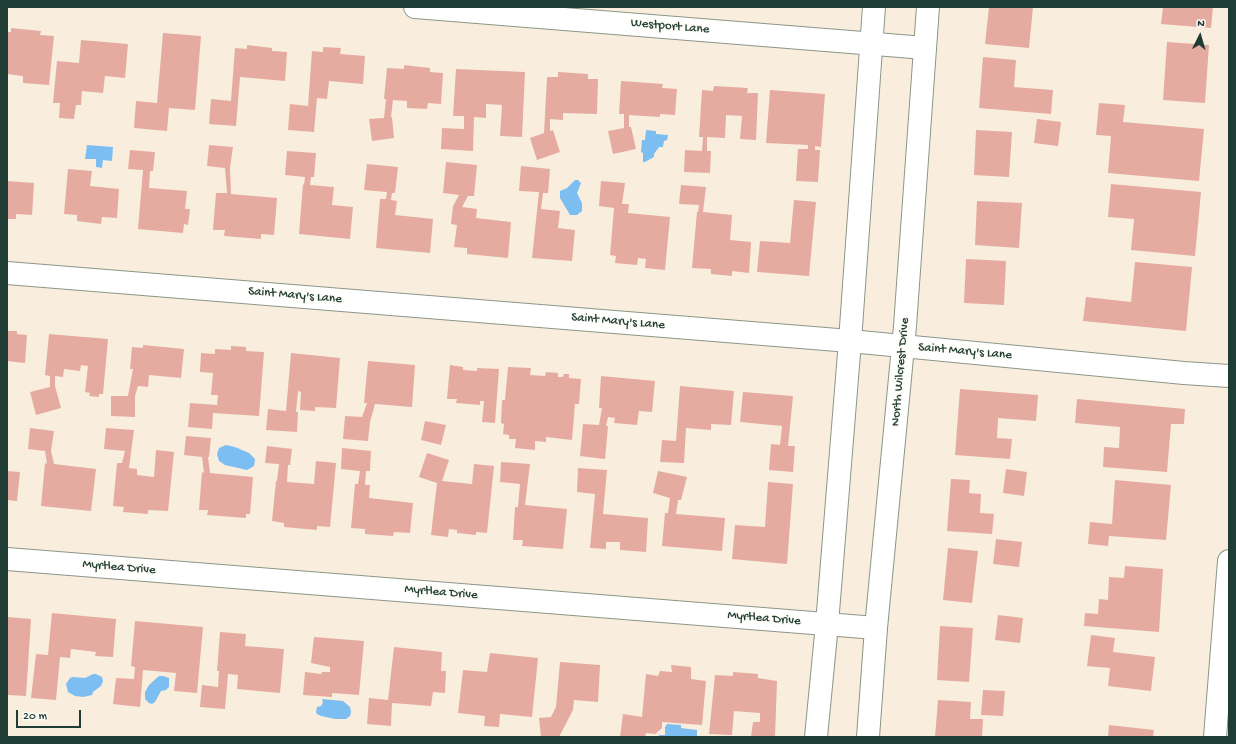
<!DOCTYPE html>
<style>
body{margin:0}
#map{position:relative;width:1236px;height:744px;overflow:hidden;background:#f9eedd;font-family:"Gochi Hand",sans-serif}
canvas{display:block}
.frame{position:absolute;inset:0;border:8px solid #1f3d34;pointer-events:none}
.north{position:absolute;left:1180px;top:16px;width:40px;height:40px;-webkit-text-stroke:3px #fdfcf7;paint-order:stroke;rotate:5deg;font-size:11px;font-weight:700;line-height:16px;text-align:center;color:#1f3d34}
.north::after{content:'';display:block;margin:auto;width:14px;height:18px;background:#1f3d34;clip-path:polygon(50% 0,100% 100%,50% 72%,0 100%)}
.scale{position:absolute;left:16px;top:710px;width:65px;height:18px;box-sizing:border-box;border:2px solid #1f3d34;border-top:0;padding-left:5px;font-size:12px;line-height:14px;white-space:nowrap;color:#1f3d34;-webkit-text-stroke:3px #fdfcf7;paint-order:stroke}
</style>
<div id="map">
<canvas width="1236" height="744"></canvas>
<div class="frame"></div>
<div class="north">N</div>
<div class="scale">20 m</div>
</div>
<script>
const context = document.querySelector('canvas').getContext('2d');
context.lineJoin = 'round';
function fillPath(path, color) {
  context.fillStyle = color;
  context.fill(path, 'evenodd');
}
function toPath(rows) {
  const path = new Path2D();
  for (const r of rows) {
    path.moveTo(r[0], r[1]);
    for (let i = 2; i < r.length; i += 2) path.lineTo(r[i], r[i + 1]);
  }
  return path;
}
function stroke(path, color, width, dash) {
  context.strokeStyle = color;
  context.lineWidth = width;
  context.lineCap = dash ? 'butt' : 'round';
  context.setLineDash(dash || []);
  context.stroke(path);
}
function write(font, color, halo, rows, align = 'center') {
  context.font = font + ' "Gochi Hand",sans-serif';
  context.lineWidth = 3.5;
  context.setLineDash([]);
  context.textBaseline = 'middle';
  context.strokeStyle = halo;
  context.fillStyle = color;
  for (const [text, x, y, turn = 0] of rows) {
    context.save();
    context.translate(x, y);
    context.rotate((+turn || 0) * Math.PI / 180);
    context.textAlign = isNaN(turn) ? turn : align;
    if (halo) context.strokeText(text, 0, 0);
    context.fillText(text, 0, 0);
    context.restore();
  }
}
fillPath(toPath([
 [646,130,656,131,656,134,668,135,667,140,664,141,663,147,659,147,654,154,654,157,645,162,643,162,643,153,641,152,642,140,645,140],
 [87,145,113,147,112,161,103,160,102,168,96,167,96,159,85,159],
 [575,180,578,180,581,183,577,193,582,203,582,211,577,215,570,215,560,198,560,191,567,188],
 [226,445,235,447,249,453,255,459,254,466,247,470,225,465,219,461,217,454,219,448],
 [93,674,96,674,102,677,103,681,101,686,93,692,92,695,83,697,75,696,68,692,66,684,70,678,73,677,85,678],
 [159,676,163,676,169,678,169,687,166,690,161,691,155,702,152,704,149,703,145,699,145,692,149,685],
 [322,699,343,701,350,707,351,712,350,716,346,719,335,719,321,716,317,714,316,712,317,707,321,706,323,702],
 [667,724,681,725,681,728,697,730,697,737,659,737,659,735,665,735,665,727]
]), '#7cbef2');
fillPath(toPath([
 [989,7,1033,7,1029,48,985,44],
 [1163,7,1213,7,1211,28,1161,24],
 [11,28,41,31,40,35,54,36,49,85,23,83,23,76,7,74,7,32,11,32],
 [163,33,201,36,195,110,169,108,167,131,134,128,136,101,157,103],
 [81,40,128,44,125,78,105,76,103,93,82,91,81,105,76,105,74,119,59,118,60,103,53,103,57,61,79,63],
 [1167,42,1209,45,1205,103,1163,100],
 [247,45,272,48,272,51,287,52,285,81,240,77,236,126,209,124,211,99,231,101,235,48,247,49],
 [323,47,341,48,340,54,365,56,363,84,329,81,327,99,317,98,314,132,288,130,290,104,308,106,312,51,323,52],
 [983,57,1016,60,1014,87,1053,90,1051,114,979,108],
 [404,65,430,68,430,72,443,73,441,104,428,103,427,109,407,108,407,101,393,100,391,117,392,117,394,138,372,141,369,119,384,118,386,99,384,99,387,68,404,69],
 [456,69,525,72,522,137,500,136,502,105,486,104,486,118,474,117,473,151,441,149,442,128,464,129,464,116,453,116],
 [558,72,588,74,588,79,598,79,597,114,563,113,563,120,550,119,550,131,553,130,560,152,537,160,530,138,544,133,547,77,558,77],
 [621,81,663,84,662,88,677,89,675,115,660,114,660,117,629,115,629,127,631,127,636,149,613,154,608,131,624,128,624,114,619,114],
 [714,86,748,88,747,93,758,93,756,140,740,139,742,116,726,115,725,138,707,137,707,151,711,151,710,173,684,172,685,150,702,151,703,137,699,137,702,90,713,91],
 [770,90,825,94,821,147,815,146,815,150,820,150,818,182,796,181,798,149,808,149,808,145,766,143],
 [1099,103,1125,105,1123,122,1204,129,1199,181,1108,173,1111,136,1096,135],
 [1037,119,1061,122,1058,146,1034,143],
 [976,130,1012,132,1009,177,974,175],
 [209,145,233,147,230,168,231,194,277,198,274,235,261,234,261,239,224,236,225,230,213,230,216,193,227,193,225,168,207,166],
 [130,150,155,152,153,171,150,171,149,188,187,191,185,209,190,209,188,225,184,224,183,233,138,229,143,170,128,169],
 [287,151,316,153,314,177,311,177,310,185,334,187,332,205,353,207,350,239,299,234,303,184,304,185,305,177,285,175],
 [446,162,477,165,474,196,468,196,462,207,477,209,476,218,511,222,508,258,467,254,467,248,454,247,457,225,451,224,453,206,459,195,443,193],
 [367,164,398,167,395,193,392,193,391,200,397,201,395,215,433,219,430,253,376,248,380,199,386,199,387,192,364,190],
 [521,166,550,169,548,193,543,193,541,209,560,211,558,228,575,230,572,261,532,258,539,192,519,191],
 [68,169,92,171,90,186,119,189,117,218,102,217,101,224,77,221,77,215,64,214],
 [7,181,34,183,32,215,16,214,16,219,7,219],
 [601,181,625,183,622,204,629,204,628,213,670,217,665,270,645,268,646,259,638,258,637,265,615,263,616,256,610,255,614,208,599,206],
 [1111,184,1201,192,1195,256,1131,250,1134,219,1108,217],
 [681,185,706,187,703,212,732,215,730,240,751,242,749,273,732,271,732,276,711,274,711,269,692,268,697,212,698,212,699,205,679,204],
 [794,200,816,202,809,276,757,272,760,241,790,243],
 [977,201,1022,203,1019,248,975,245],
 [966,259,1006,261,1004,305,964,303],
 [1135,262,1192,267,1186,331,1083,321,1086,297,1131,302],
 [7,331,17,331,17,334,27,335,25,363,7,361],
 [49,334,108,339,103,394,99,394,99,397,89,396,90,393,85,392,88,366,81,365,80,371,64,369,63,377,55,376,55,386,61,408,36,415,30,392,50,387,50,376,45,375],
 [143,345,184,349,181,378,149,375,148,387,138,386,135,396,135,417,111,416,111,396,128,396,133,369,130,369,132,347,143,348],
 [231,346,246,347,246,351,264,352,259,416,213,413,212,429,188,427,190,403,217,405,218,395,211,395,213,373,200,372,201,353,215,354,215,349,231,350],
 [291,353,340,358,336,408,315,407,315,411,300,410,301,392,298,391,296,412,298,412,297,432,266,430,268,409,286,411],
 [368,361,415,365,412,407,375,404,370,422,368,441,343,439,345,416,362,417,367,403,364,403],
 [450,365,463,367,463,370,477,371,477,368,499,369,495,423,482,422,484,401,480,401,480,405,456,403,457,399,447,399],
 [508,367,531,368,530,375,545,376,546,372,558,373,558,377,563,377,564,374,569,374,569,378,581,379,579,404,575,404,572,440,546,437,546,442,535,441,535,450,515,448,516,439,509,439,509,435,503,434,504,424,501,423,502,400,505,400],
 [601,376,655,381,652,412,639,411,637,425,614,423,615,418,608,417,606,426,608,426,605,459,580,456,583,424,599,425,602,408,599,408],
 [680,386,734,391,731,425,711,424,711,430,686,428,684,463,660,462,662,440,676,441],
 [960,389,1038,395,1036,421,998,418,997,438,1012,439,1010,459,955,455],
 [743,392,793,396,788,446,795,446,793,472,769,470,771,444,780,445,782,426,740,422],
 [1077,399,1185,409,1184,424,1171,424,1167,472,1103,467,1104,447,1119,448,1120,427,1075,423],
 [425,421,446,425,441,445,421,440],
 [30,428,54,431,51,451,54,464,96,469,91,511,41,506,45,463,47,464,45,451,28,449],
 [106,428,134,430,129,468,137,469,137,475,154,477,156,450,174,452,168,511,148,510,148,514,123,512,124,507,113,506,117,463,122,463,125,451,104,449],
 [186,436,211,438,209,457,208,457,210,473,253,477,250,514,246,514,246,518,207,515,208,510,199,510,202,472,204,473,202,457,184,455],
 [267,446,292,449,290,465,288,465,287,482,314,484,316,461,336,463,330,527,317,526,317,530,284,527,284,523,272,521,276,481,277,481,279,464,265,463],
 [342,448,371,451,370,471,366,471,365,485,370,485,369,498,413,503,410,533,394,532,393,536,365,534,365,529,351,528,355,484,358,484,360,471,341,469],
 [427,453,449,460,442,481,472,484,474,464,494,466,487,533,476,532,476,535,457,533,457,530,449,529,448,537,431,535,437,483,419,477],
 [501,462,530,464,525,505,567,509,563,549,522,546,523,540,513,540,515,507,518,507,520,484,500,482],
 [578,468,607,470,603,514,648,518,646,552,620,550,620,542,606,542,606,549,590,548,595,494,577,492],
 [1006,469,1027,472,1024,496,1003,493],
 [7,471,20,472,17,501,7,500],
 [658,471,687,477,681,500,678,500,676,514,725,518,722,551,662,546,665,513,668,513,670,498,653,493],
 [951,479,970,480,969,493,981,494,980,513,994,514,992,534,947,531],
 [1115,480,1171,485,1166,540,1109,536,1108,546,1088,544,1090,522,1112,524],
 [768,482,793,484,787,564,732,559,735,525,765,527],
 [996,539,1022,542,1019,567,993,564],
 [948,548,978,551,972,603,943,600],
 [1125,566,1163,569,1159,632,1084,626,1085,613,1098,614,1099,599,1108,600,1109,577,1124,578],
 [52,613,116,619,113,657,95,656,96,652,71,649,70,658,60,657,56,700,31,698,36,654,48,655],
 [998,615,1023,618,1020,643,995,640],
 [7,617,31,619,26,696,7,695],
 [135,621,203,627,197,693,174,691,176,673,143,670,140,707,113,704,116,678,134,679,135,667,131,666],
 [940,626,973,628,969,682,937,680],
 [220,632,246,634,245,646,284,649,280,693,237,689,238,675,228,674,225,709,200,707,202,685,218,687,219,671,217,671],
 [1091,635,1115,638,1113,652,1155,657,1151,691,1108,686,1110,668,1087,666],
 [314,637,364,641,359,695,332,693,332,697,303,695,305,672,321,674,322,672,330,672,330,667,311,663],
 [394,647,442,652,441,671,446,671,445,693,433,692,431,706,392,703,391,726,367,724,369,698,388,700],
 [490,653,538,658,532,717,500,714,499,727,484,726,485,716,458,713,463,670,487,672],
 [560,662,600,665,598,702,574,700,573,710,559,737,541,737,539,718,551,717,556,707],
 [671,665,691,667,691,679,706,681,702,725,662,722,662,728,655,734,646,733,645,737,620,737,623,714,642,717,646,674,658,676,660,671,672,672],
 [733,672,758,674,758,678,777,681,775,737,751,737,753,722,760,722,760,713,734,711,732,735,709,734,715,675,733,676],
 [983,690,1005,691,1003,716,981,715],
 [938,700,971,702,970,719,983,719,982,737,935,737],
 [1109,725,1154,730,1153,737,1108,737]
]), '#e5aba1');
const street = toPath([
 [415,7,925,48],
 [7,273,850,341,1184,373,1229,376],
 [7,559,876,628],
 [1215,737,1229,561]
]);
const secondary = toPath([
 [816,737,827,624,850,341,874,7],
 [868,737,876,628,905,326,928,7]
]);
stroke(street, '#8c9688', 24);
stroke(secondary, '#8c9688', 24);
stroke(street, '#fff', 22);
stroke(secondary, '#fff', 22);
write('13px', '#1f3d34', '#fdfcf7', [
 ["Westport Lane",670,27,5],
 ["Saint Mary's Lane",295,296,5],
 ["Saint Mary's Lane",618,322,5],
 ["Saint Mary's Lane",965,352,5],
 ["North Wilcrest Drive",901,372,-85],
 ["Myrtlea Drive",119,568,5],
 ["Myrtlea Drive",441,593,5],
 ["Myrtlea Drive",764,619,5]
]);
</script>
